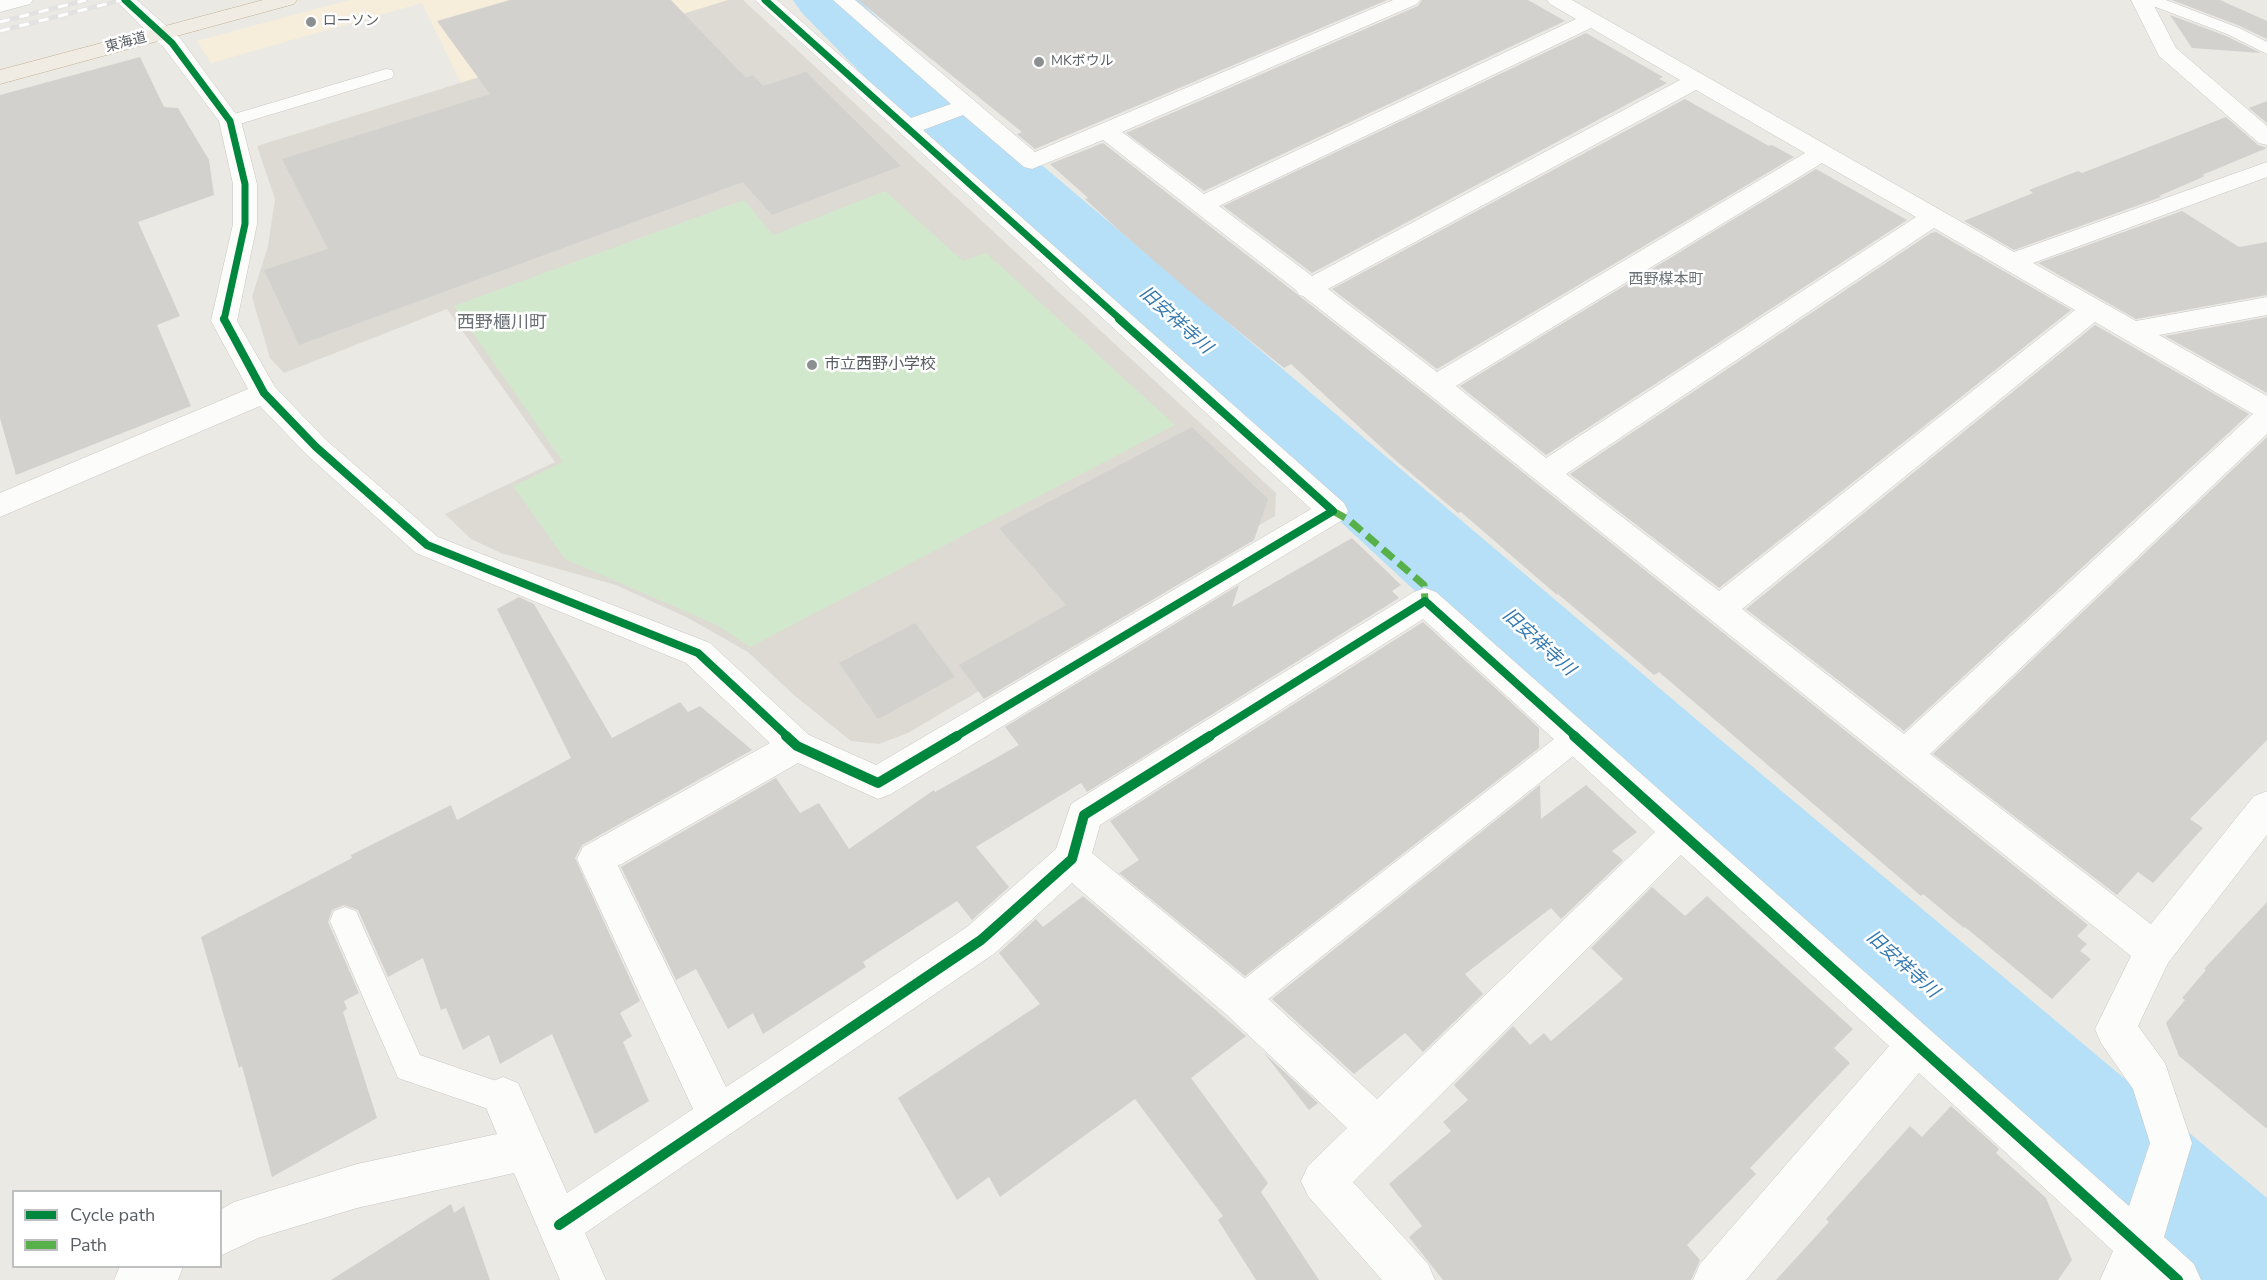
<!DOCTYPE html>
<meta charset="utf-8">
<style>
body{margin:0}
#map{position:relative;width:2267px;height:1280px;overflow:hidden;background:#ebe9e4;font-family:"Nunito Sans",sans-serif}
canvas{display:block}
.legend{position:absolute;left:12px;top:1190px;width:210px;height:78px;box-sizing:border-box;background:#fff;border:2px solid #bdbfc1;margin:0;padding:8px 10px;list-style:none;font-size:18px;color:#595e63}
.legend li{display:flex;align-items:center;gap:12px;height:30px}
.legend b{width:30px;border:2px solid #bdbfc1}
</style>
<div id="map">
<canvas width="2267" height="1280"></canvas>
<ul class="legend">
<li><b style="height:8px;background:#00873e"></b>Cycle path</li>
<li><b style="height:8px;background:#58b04a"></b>Path</li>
</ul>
</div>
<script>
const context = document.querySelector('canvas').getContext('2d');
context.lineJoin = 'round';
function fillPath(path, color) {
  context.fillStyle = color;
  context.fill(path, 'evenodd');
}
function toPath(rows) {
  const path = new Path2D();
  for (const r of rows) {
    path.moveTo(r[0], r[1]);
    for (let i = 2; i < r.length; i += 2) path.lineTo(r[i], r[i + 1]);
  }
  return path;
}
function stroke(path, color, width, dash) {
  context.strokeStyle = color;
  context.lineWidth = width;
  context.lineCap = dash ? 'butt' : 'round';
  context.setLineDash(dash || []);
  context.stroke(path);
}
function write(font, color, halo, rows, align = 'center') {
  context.font = font + ' "Nunito Sans","Noto Sans JP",sans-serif';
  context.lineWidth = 5;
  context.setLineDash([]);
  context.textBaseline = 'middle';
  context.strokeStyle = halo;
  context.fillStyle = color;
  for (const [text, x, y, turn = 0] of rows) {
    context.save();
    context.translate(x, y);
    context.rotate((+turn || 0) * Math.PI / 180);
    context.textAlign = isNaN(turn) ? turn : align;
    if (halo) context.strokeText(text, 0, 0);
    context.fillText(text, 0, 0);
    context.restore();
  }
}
fillPath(toPath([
 [349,0,728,0,461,83,422,3,211,63,197,41]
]), '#f6eedb');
fillPath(toPath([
 [728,0,743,0,1276,493,1275,516,908,733,879,744,851,741,795,696,748,652,688,618,616,585,501,553,471,539,445,514,555,462,447,309,284,373,270,358,252,297,268,246,275,199,257,146]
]), '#dddad3');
fillPath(toPath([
 [885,191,963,261,986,253,1175,425,750,647,717,625,565,559,513,486,563,462,454,306,744,200,773,235]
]), '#d2e8cd');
fillPath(toPath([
 [793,0,859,0,952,89,1710,731,2267,1198,2267,1280,2158,1280,904,117,802,13,793,0]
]), '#b6e0f7');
fillPath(toPath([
 [510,0,671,0,746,78,753,75,763,86,806,72,901,166,772,215,743,182,299,345,264,270,328,249,282,159,490,94,437,21],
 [858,0,1387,0,1035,149,1017,134,1022,132],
 [1422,0,1528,0,1565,21,1204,191,1126,133,1418,6],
 [2172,0,2220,0,2267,21,2267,39,2240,26],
 [2170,15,2226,36,2261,53,2192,48],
 [1586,33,1663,77,1659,79,1667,83,1312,273,1223,206],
 [140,57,164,107,178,108,209,160,214,195,138,222,180,316,157,325,191,406,16,475,0,418,0,95],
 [1685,99,1769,146,1772,145,1794,157,1437,369,1332,289],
 [2267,101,2267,123,2249,108],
 [2226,117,2258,145,2267,148,2202,175,2205,176,2159,196,2161,197,2014,250,1964,221,2033,193,2029,190,2078,171,2082,173],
 [1103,143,1425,394,2088,925,2077,936,2087,944,2080,951,2091,959,2052,999,1965,927,1964,928,1923,894,1921,896,1659,672,1654,675,1558,594,1557,595,1461,512,1458,513,1394,459,1291,364,1284,368,1188,290,1122,233,1085,199,1088,198,1050,164],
 [1816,169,1907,220,1546,455,1460,386],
 [2182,211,2239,247,2267,242,2267,295,2136,319,2038,263],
 [1936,232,2071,310,1719,588,1570,474,1931,233],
 [2267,317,2267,393,2165,336],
 [2095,325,2249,414,1904,731,1746,609],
 [1192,427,1268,499,1254,540,984,699,959,665,1066,605,999,528],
 [2267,437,2267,740,2190,819,2203,828,2153,883,2138,872,2117,895,1933,754],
 [1352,538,1401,585,1392,591,1399,598,1087,792,1081,783,976,847,1009,887,972,920,957,901,863,962,866,967,763,1034,753,1013,728,1029,696,969,676,980,621,867,776,778,800,813,819,803,849,849,934,790,935,792,1019,745,1005,727,1239,585,1232,607],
 [519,597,534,604,612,738,680,702,688,712,700,706,752,750,582,845,575,858,640,1001,620,1013,632,1036,623,1042,649,1101,595,1134,552,1034,500,1064,489,1035,463,1050,446,1008,441,1010,423,958,388,977,358,910,344,905,332,910,328,922,359,993,344,1001,347,1009,343,1012,377,1118,272,1177,242,1066,239,1068,201,937,352,858,351,855,451,805,457,820,571,758,497,609],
 [1423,622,1539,728,1539,748,1245,976,1119,873,1139,860,1110,821],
 [915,623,955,677,878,719,839,663],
 [1540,785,1541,819,1586,785,1637,832,1612,851,1623,860,1561,919,1551,908,1465,974,1483,994,1423,1052,1405,1033,1354,1074,1272,999],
 [1652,887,1685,916,1707,896,1853,1029,1834,1048,1850,1063,1750,1168,1756,1174,1687,1245,1700,1260,1691,1280,1443,1280,1409,1237,1422,1226,1389,1184,1451,1131,1443,1122,1468,1100,1454,1085,1513,1026,1530,1045,1544,1033,1551,1041,1623,979,1591,948],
 [1083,896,1246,1036,1191,1078,1268,1183,1261,1192,1319,1280,1256,1280,1218,1220,1223,1216,1135,1099,1000,1197,989,1177,957,1200,898,1098,1040,1004,999,953,1036,919,1043,927],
 [2267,902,2267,1129,2179,1056,2166,1023,2185,1000,2182,998,2206,970,2204,969],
 [1264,1053,1318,1103,1309,1110],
 [1951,1106,1999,1149,1996,1153,2046,1198,2072,1260,2058,1280,1776,1280,1829,1222,1826,1219,1910,1126,1922,1137],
 [451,1204,454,1213,464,1206,490,1280,331,1280]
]), '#d2d1ce');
const service = toPath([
 [2143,0,2166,0,2239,28,2267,42,2267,54,2227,34,2145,3,2143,0],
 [386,69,392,70,394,74,392,78,236,125,224,125,221,121,224,117,386,69],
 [1577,725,1587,729,1590,737,1587,745,1252,1012,1241,1016,1230,1012,1226,1001,1230,990,1567,729,1577,725],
 [345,907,356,911,420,1055,514,1087,519,1098,514,1109,503,1114,398,1078,330,921,334,911,345,907]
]);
const minor = toPath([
 [0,0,33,0,30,4,0,12,0,0],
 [115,0,137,0,180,38,241,121,257,184,257,224,237,321,275,387,326,440,438,537,710,643,809,735,876,765,1311,509,755,0,777,0,911,118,951,104,833,0,855,0,1035,152,1393,0,1420,0,1417,4,1122,132,1204,194,1576,19,1550,4,1547,0,1572,0,2014,252,2267,162,2267,177,2033,263,2136,321,2267,297,2267,315,2159,335,2267,396,2267,434,1930,754,2151,924,2254,796,2267,791,2267,835,2168,963,2138,1026,2165,1063,2192,1143,2164,1237,2194,1264,2201,1280,2100,1280,2113,1251,1919,1073,1746,1280,1693,1280,1700,1264,1889,1046,1681,855,1353,1182,1428,1264,1435,1280,1382,1280,1308,1196,1301,1181,1308,1166,1347,1128,1227,1015,1072,883,995,953,585,1233,606,1280,560,1280,514,1173,357,1208,258,1238,220,1256,220,1210,234,1202,357,1164,497,1134,482,1098,488,1083,503,1077,518,1083,567,1193,693,1109,577,859,583,847,770,743,686,663,416,553,306,454,260,406,0,517,0,493,248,389,211,321,233,224,233,184,219,121,164,48,115,0],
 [1591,28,1680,80,1312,276,1219,206,1591,28],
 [1696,90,1805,153,1437,372,1328,289,1696,90],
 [963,115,1024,167,1032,169,1103,140,1296,290,1299,295,1303,296,1426,392,2131,956,2095,1029,2101,1043,2133,1089,2150,1143,2129,1206,1436,592,1425,588,1414,592,1071,804,1056,849,967,927,726,1087,618,866,798,763,878,799,891,794,1344,519,1348,511,1344,503,923,130,963,115],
 [1822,163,1916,217,1546,458,1456,386,1822,163],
 [1934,228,2075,310,1719,591,1566,474,1934,228],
 [2095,322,2253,414,1904,734,1742,609,2095,322],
 [1423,619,1655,832,1377,1099,1255,987,1092,853,1100,825,1423,619],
 [2131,0,2151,0,2176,48,2267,126,2267,145,2259,143,2159,56,2131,0],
 [120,1266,183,1266,178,1280,114,1280,120,1266]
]);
const trunk = toPath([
 [263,0,297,0,294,4,0,84,0,70,263,0]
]);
stroke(service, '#c6c6c5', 1);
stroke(minor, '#c6c6c5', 1);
stroke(trunk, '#c2b091', 1);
fillPath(service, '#fcfcfb');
fillPath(minor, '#fcfcfb');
fillPath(trunk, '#f0ece4');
const rail = toPath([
 [0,22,86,0],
 [0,31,122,0]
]);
stroke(rail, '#e2e2e1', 4.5);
stroke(rail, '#fff', 3, [10]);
stroke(toPath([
 [1333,511,1349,520,1424,585,1425,601]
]), '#58b04a', 7, [14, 7]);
stroke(toPath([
 [125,0,172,43,230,121,245,184,245,224,224,320],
 [765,0,1121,320]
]), '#00873e', 7);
stroke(toPath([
 [224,319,264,393,316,447,427,545,698,653,788,737],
 [955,737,1333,511,1119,319],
 [1208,737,1425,601,1576,737]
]), '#00873e', 8);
stroke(toPath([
 [786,736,797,746,878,783,957,736],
 [1574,736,2178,1280],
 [559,1225,981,940,1072,859,1084,815,1210,736]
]), '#00873e', 10);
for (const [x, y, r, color] of [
 [311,22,6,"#8c8f90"],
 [1039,62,6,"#8c8f90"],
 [812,365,6,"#8c8f90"]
]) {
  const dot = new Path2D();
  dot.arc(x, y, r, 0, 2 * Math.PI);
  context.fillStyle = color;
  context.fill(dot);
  stroke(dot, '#fff', 2);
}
write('14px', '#595e63', '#fff', [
 ["ローソン",323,22],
 ["MKボウル",1051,62]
], 'left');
write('14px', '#595e63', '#fff', [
 ["東海道",126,43,-15]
]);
write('15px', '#6a7075', '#fff', [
 ["西野楳本町",1666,280]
]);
write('16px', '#595e63', '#fff', [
 ["市立西野小学校",824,365]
], 'left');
write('italic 18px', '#3378af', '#fff', [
 ["旧安祥寺川",1175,321,42],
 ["旧安祥寺川",1538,643,42],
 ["旧安祥寺川",1902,965,42]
]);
write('18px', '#6a7075', '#fff', [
 ["西野櫃川町",502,324]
]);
</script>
